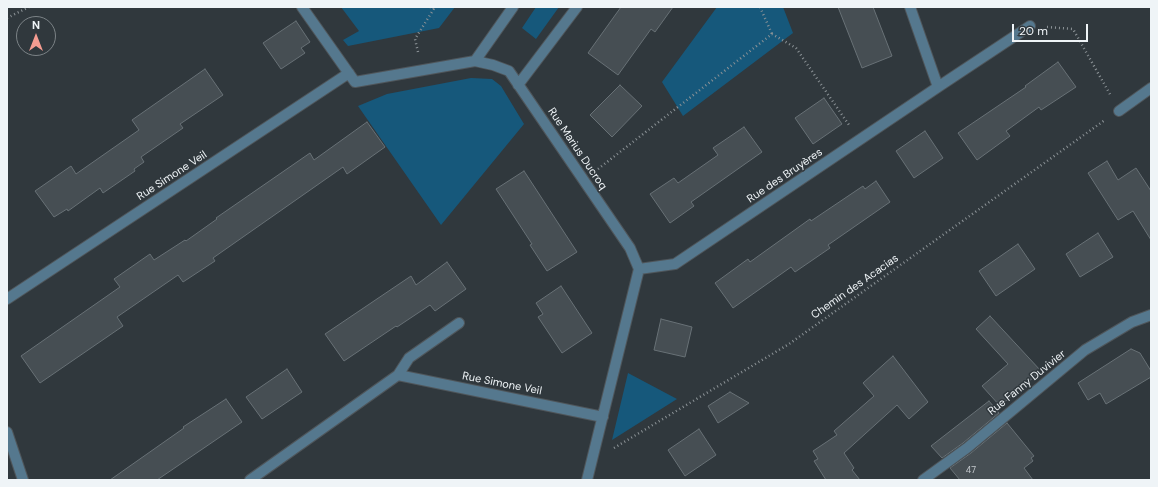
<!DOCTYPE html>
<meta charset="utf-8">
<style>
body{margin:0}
#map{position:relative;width:1158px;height:487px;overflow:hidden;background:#30383d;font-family:"DM Sans",sans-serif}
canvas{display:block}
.frame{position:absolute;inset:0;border:8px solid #eff4f7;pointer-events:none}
.north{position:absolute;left:16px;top:16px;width:40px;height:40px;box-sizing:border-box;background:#30383d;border:1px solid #7c8387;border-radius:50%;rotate:0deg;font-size:11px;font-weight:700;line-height:16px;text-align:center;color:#eff4f7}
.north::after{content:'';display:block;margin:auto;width:14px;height:18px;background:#f59c91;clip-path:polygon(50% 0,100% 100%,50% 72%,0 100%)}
.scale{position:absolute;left:1012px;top:24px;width:76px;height:18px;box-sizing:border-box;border:2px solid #eff4f7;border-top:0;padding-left:5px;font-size:12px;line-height:14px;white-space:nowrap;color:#eff4f7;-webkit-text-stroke:3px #30383d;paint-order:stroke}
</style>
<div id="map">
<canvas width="1158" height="487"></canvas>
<div class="frame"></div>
<div class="north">N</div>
<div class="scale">20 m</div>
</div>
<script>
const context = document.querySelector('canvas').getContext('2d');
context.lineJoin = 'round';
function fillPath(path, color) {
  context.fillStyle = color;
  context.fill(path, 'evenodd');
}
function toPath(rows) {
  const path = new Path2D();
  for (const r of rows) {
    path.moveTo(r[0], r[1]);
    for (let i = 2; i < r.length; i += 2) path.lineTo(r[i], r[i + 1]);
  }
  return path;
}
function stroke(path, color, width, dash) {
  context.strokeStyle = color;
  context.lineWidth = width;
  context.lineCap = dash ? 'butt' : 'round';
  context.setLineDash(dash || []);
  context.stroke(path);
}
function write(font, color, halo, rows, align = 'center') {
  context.font = font + ' "DM Sans",sans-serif';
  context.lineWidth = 3;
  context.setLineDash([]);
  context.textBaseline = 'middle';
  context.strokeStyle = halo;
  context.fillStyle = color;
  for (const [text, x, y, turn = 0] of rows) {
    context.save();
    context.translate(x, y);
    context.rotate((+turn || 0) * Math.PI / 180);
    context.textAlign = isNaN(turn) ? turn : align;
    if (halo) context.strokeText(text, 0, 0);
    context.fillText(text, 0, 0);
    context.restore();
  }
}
fillPath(toPath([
 [341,7,455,7,439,28,348,46,343,40,359,31],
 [536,7,559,7,536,39,522,28],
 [717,7,783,7,793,33,683,116,662,82],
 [471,78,492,79,501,86,524,124,441,225,358,106,387,94],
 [628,373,677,399,612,440]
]), '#16587b');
const building = toPath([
 [621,7,673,7,655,32,651,29,618,75,588,53,621,7],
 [838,7,873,7,892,56,862,68,838,7],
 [296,21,310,42,301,48,305,53,281,69,263,43,296,21],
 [1058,62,1076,87,1041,110,1039,107,1006,131,1010,136,977,160,958,133,1026,87,1025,86,1058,62],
 [205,69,223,95,180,124,183,128,141,157,144,162,134,169,135,171,103,193,100,188,68,211,67,209,54,217,35,191,71,166,76,174,139,130,132,120,205,69],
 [620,85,642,106,612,137,590,115,620,85],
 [824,98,842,124,813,144,795,118,824,98],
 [367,122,385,147,347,174,343,167,213,258,215,261,183,282,178,275,117,317,123,326,40,383,21,356,120,287,114,279,150,254,154,260,185,240,186,241,217,219,216,218,310,153,314,160,367,122],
 [744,127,762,152,691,202,694,206,670,223,650,194,674,178,678,183,718,155,713,148,744,127],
 [925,131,943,158,914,178,896,151,925,131],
 [1107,161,1118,180,1136,168,1151,191,1151,240,1133,211,1118,220,1088,173,1107,161],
 [524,171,577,252,547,271,530,245,532,244,496,189,524,171],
 [876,181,890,202,828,245,830,248,795,272,791,267,733,308,715,283,748,259,750,262,810,219,811,221,863,186,865,189,876,181],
 [1098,233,1113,257,1080,277,1066,254,1098,233],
 [1018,244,1035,269,996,296,979,271,1018,244],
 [447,262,466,289,435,311,430,305,397,327,396,326,344,361,325,334,411,276,416,285,447,262],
 [561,286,592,333,562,353,538,317,543,314,536,303,561,286],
 [990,316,1041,371,1000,406,982,386,1008,364,976,329,990,316],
 [661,319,692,327,685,357,654,350,661,319],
 [1131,349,1140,353,1151,371,1151,377,1106,404,1100,393,1088,400,1078,383,1131,349],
 [893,356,928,402,909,419,897,405,844,453,854,468,852,470,860,480,826,480,814,461,818,459,813,451,837,435,834,431,874,396,863,383,893,356],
 [287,369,302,392,262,419,246,397,287,369],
 [730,392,749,403,718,423,708,406,730,392],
 [226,399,242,422,157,480,110,480,184,428,183,427,226,399],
 [989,401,999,413,963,443,942,458,931,446,989,401],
 [1007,423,1034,456,1031,458,1033,461,1024,468,1033,480,960,480,950,468,971,453,1007,423],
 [699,429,716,455,685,476,668,450,699,429]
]);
fillPath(building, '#464e53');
stroke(building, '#687176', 1);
const minor = toPath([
 [302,7,355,82,475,61,493,65,509,71,630,248,639,269,587,480],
 [475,61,513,7],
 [518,85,577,7],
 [938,87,1030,26],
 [1119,111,1151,88],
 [639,269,675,264,938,87,910,7],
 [7,299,349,73],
 [398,375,603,417],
 [7,432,23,480],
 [250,480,398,375,409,358,459,323],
 [923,480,967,448,1085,350,1132,322,1151,315]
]);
stroke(minor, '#4f565b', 12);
stroke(toPath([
 [430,7,434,9],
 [760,7,772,34],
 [7,18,29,7],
 [1047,27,1073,29,1111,96],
 [418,52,415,39,435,7],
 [598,169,772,34,796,48,849,125],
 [614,448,789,344,1105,120]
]), '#8c9397', 2.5, [1, 3]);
stroke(minor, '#55788e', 10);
write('9px', '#c5cace', null, [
 ["47",971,471]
]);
write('11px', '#eff4f7', '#30383d', [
 ["Rue Marius Ducroq",577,149,56],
 ["Rue Simone Veil",172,176,-33],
 ["Rue des Bruyères",785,176,-34],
 ["Chemin des Acacias",855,287,-35],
 ["Rue Fanny Duvivier",1027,383,-39],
 ["Rue Simone Veil",502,384,11]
]);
</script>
